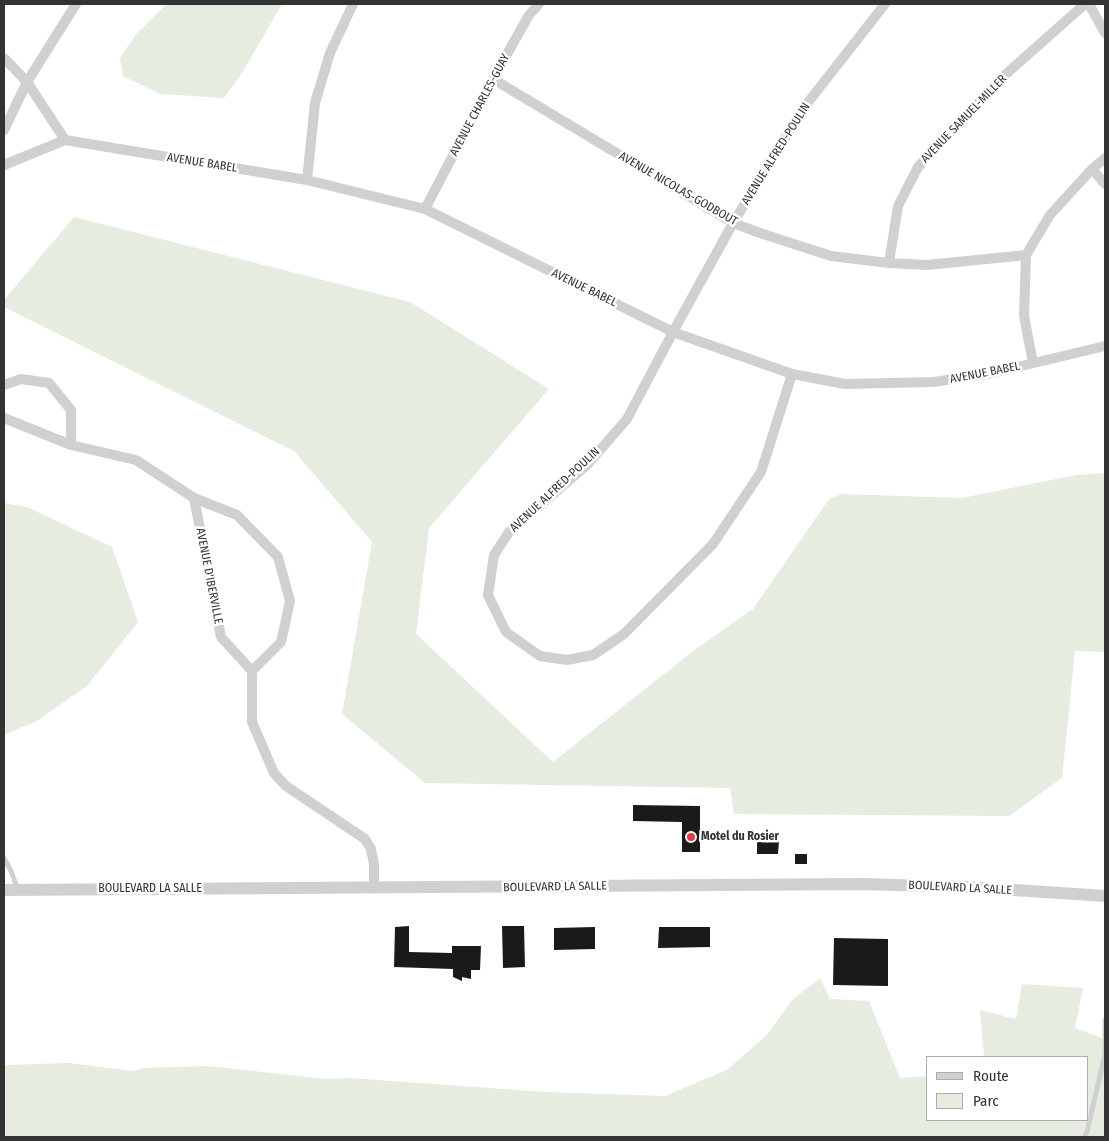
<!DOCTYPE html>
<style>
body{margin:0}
#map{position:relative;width:1109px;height:1141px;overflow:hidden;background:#fff;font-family:"Fira Sans Condensed",sans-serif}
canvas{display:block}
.frame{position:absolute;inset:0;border:5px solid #333;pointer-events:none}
.legend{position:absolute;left:926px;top:1056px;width:162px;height:65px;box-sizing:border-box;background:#fff;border:1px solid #adadad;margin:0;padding:6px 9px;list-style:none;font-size:15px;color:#333}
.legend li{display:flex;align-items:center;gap:10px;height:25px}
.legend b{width:25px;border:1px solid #adadad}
</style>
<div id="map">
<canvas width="1109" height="1141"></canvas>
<div class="frame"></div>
<ul class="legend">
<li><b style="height:6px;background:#d0d0d0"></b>Route</li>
<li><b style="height:14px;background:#e6ecdf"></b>Parc</li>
</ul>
</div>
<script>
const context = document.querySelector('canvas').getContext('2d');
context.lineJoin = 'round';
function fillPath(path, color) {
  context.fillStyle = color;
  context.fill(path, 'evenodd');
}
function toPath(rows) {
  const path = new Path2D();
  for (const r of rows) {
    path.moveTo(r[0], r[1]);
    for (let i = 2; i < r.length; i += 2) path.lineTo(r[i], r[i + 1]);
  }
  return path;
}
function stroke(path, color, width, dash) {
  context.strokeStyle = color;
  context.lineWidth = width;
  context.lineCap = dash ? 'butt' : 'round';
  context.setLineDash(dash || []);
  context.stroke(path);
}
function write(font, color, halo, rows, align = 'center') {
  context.font = font + ' "Fira Sans Condensed",sans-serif';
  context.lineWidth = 5;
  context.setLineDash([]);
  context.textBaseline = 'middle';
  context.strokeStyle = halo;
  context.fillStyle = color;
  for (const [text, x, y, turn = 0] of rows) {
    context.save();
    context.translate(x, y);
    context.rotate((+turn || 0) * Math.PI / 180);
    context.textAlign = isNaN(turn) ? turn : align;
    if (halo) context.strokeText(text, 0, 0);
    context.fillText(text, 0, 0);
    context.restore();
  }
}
fillPath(toPath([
 [167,4,282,4,242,73,224,98,160,94,123,76,120,58,136,34],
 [74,217,410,302,549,389,429,528,416,634,553,762,693,651,753,609,829,499,842,494,962,498,1076,475,1105,473,1105,652,1075,651,1062,778,1009,816,734,814,730,788,425,783,342,714,372,542,294,451,4,307,4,300],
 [4,503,27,507,112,547,138,622,87,686,37,721,4,735],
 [820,978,830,999,869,1001,900,1078,928,1076,928,1120,1088,1120,1088,1057,984,1057,980,1010,1016,1019,1022,984,1083,988,1075,1028,1105,1039,1105,1137,4,1137,4,1065,68,1063,134,1071,144,1068,208,1066,326,1079,349,1078,546,1092,665,1096,727,1070,767,1035,792,1000]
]), '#e6ecdf');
fillPath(toPath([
 [633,805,700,806,700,852,682,852,682,822,633,821],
 [757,840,779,841,778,854,757,854],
 [795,854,807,854,807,864,795,864],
 [409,926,409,952,452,953,452,946,481,946,480,970,471,970,471,979,462,977,462,981,453,977,453,969,394,967,395,927],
 [502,926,524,926,525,967,503,968],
 [595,927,595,949,554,950,554,928],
 [659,927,710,927,710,947,658,948],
 [834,938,888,939,888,986,833,985]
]), '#1a1a1a');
stroke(toPath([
 [4,858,11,871,18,890],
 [1084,1137,1087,1132,1105,1054,1105,1020]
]), '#d0d0d0', 5);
stroke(toPath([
 [1089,4,1105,33],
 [4,58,27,82,65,140],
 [493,79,733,223,760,233,831,256,889,263,927,265,1026,255],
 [4,130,27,82,76,4],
 [4,165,65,140,307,180,425,209,673,332,792,374,845,384,934,382,992,373,1105,346],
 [1092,169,1105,184],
 [307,180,315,103,330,53,353,4],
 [425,209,493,79,529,15,539,4],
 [889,263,898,206,918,167,1006,74,1085,4],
 [1033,363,1024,316,1026,255,1050,215,1092,169,1105,158],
 [792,374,761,472,713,544,624,634,593,655,567,660,540,656,506,632,488,595,494,555,509,532,587,465,627,419,673,332,733,223,802,110,885,4],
 [4,385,21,379,49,383,71,410,71,445],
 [4,418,71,445,136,460,194,498,221,637,252,671,252,722,274,773,286,786,365,839,371,849,374,864,374,888],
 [194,498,237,515,278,557,290,601,281,642,252,671]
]), '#d0d0d0', 10);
stroke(toPath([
 [4,890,861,884,969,887,1105,896]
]), '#d0d0d0', 12);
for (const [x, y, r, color] of [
 [691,837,5,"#e63946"]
]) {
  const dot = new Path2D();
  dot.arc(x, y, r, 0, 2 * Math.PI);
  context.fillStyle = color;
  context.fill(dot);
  stroke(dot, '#fff', 2);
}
write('12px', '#333', '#fff', [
 ["AVENUE CHARLES-GUAY",480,105,-62],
 ["AVENUE SAMUEL-MILLER",964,119,-46],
 ["AVENUE ALFRED-POULIN",776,154,-58],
 ["AVENUE BABEL",202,163,9],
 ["AVENUE NICOLAS-GODBOUT",678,189,30],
 ["AVENUE BABEL",584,288,26],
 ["AVENUE BABEL",985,373,-11],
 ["AVENUE ALFRED-POULIN",555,490,-43],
 ["AVENUE D'IBERVILLE",209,576,79],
 ["BOULEVARD LA SALLE",555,887,-1],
 ["BOULEVARD LA SALLE",960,888,3],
 ["BOULEVARD LA SALLE",150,889]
]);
write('bold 12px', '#333', '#fff', [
 ["Motel du Rosier",701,837]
], 'left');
</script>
